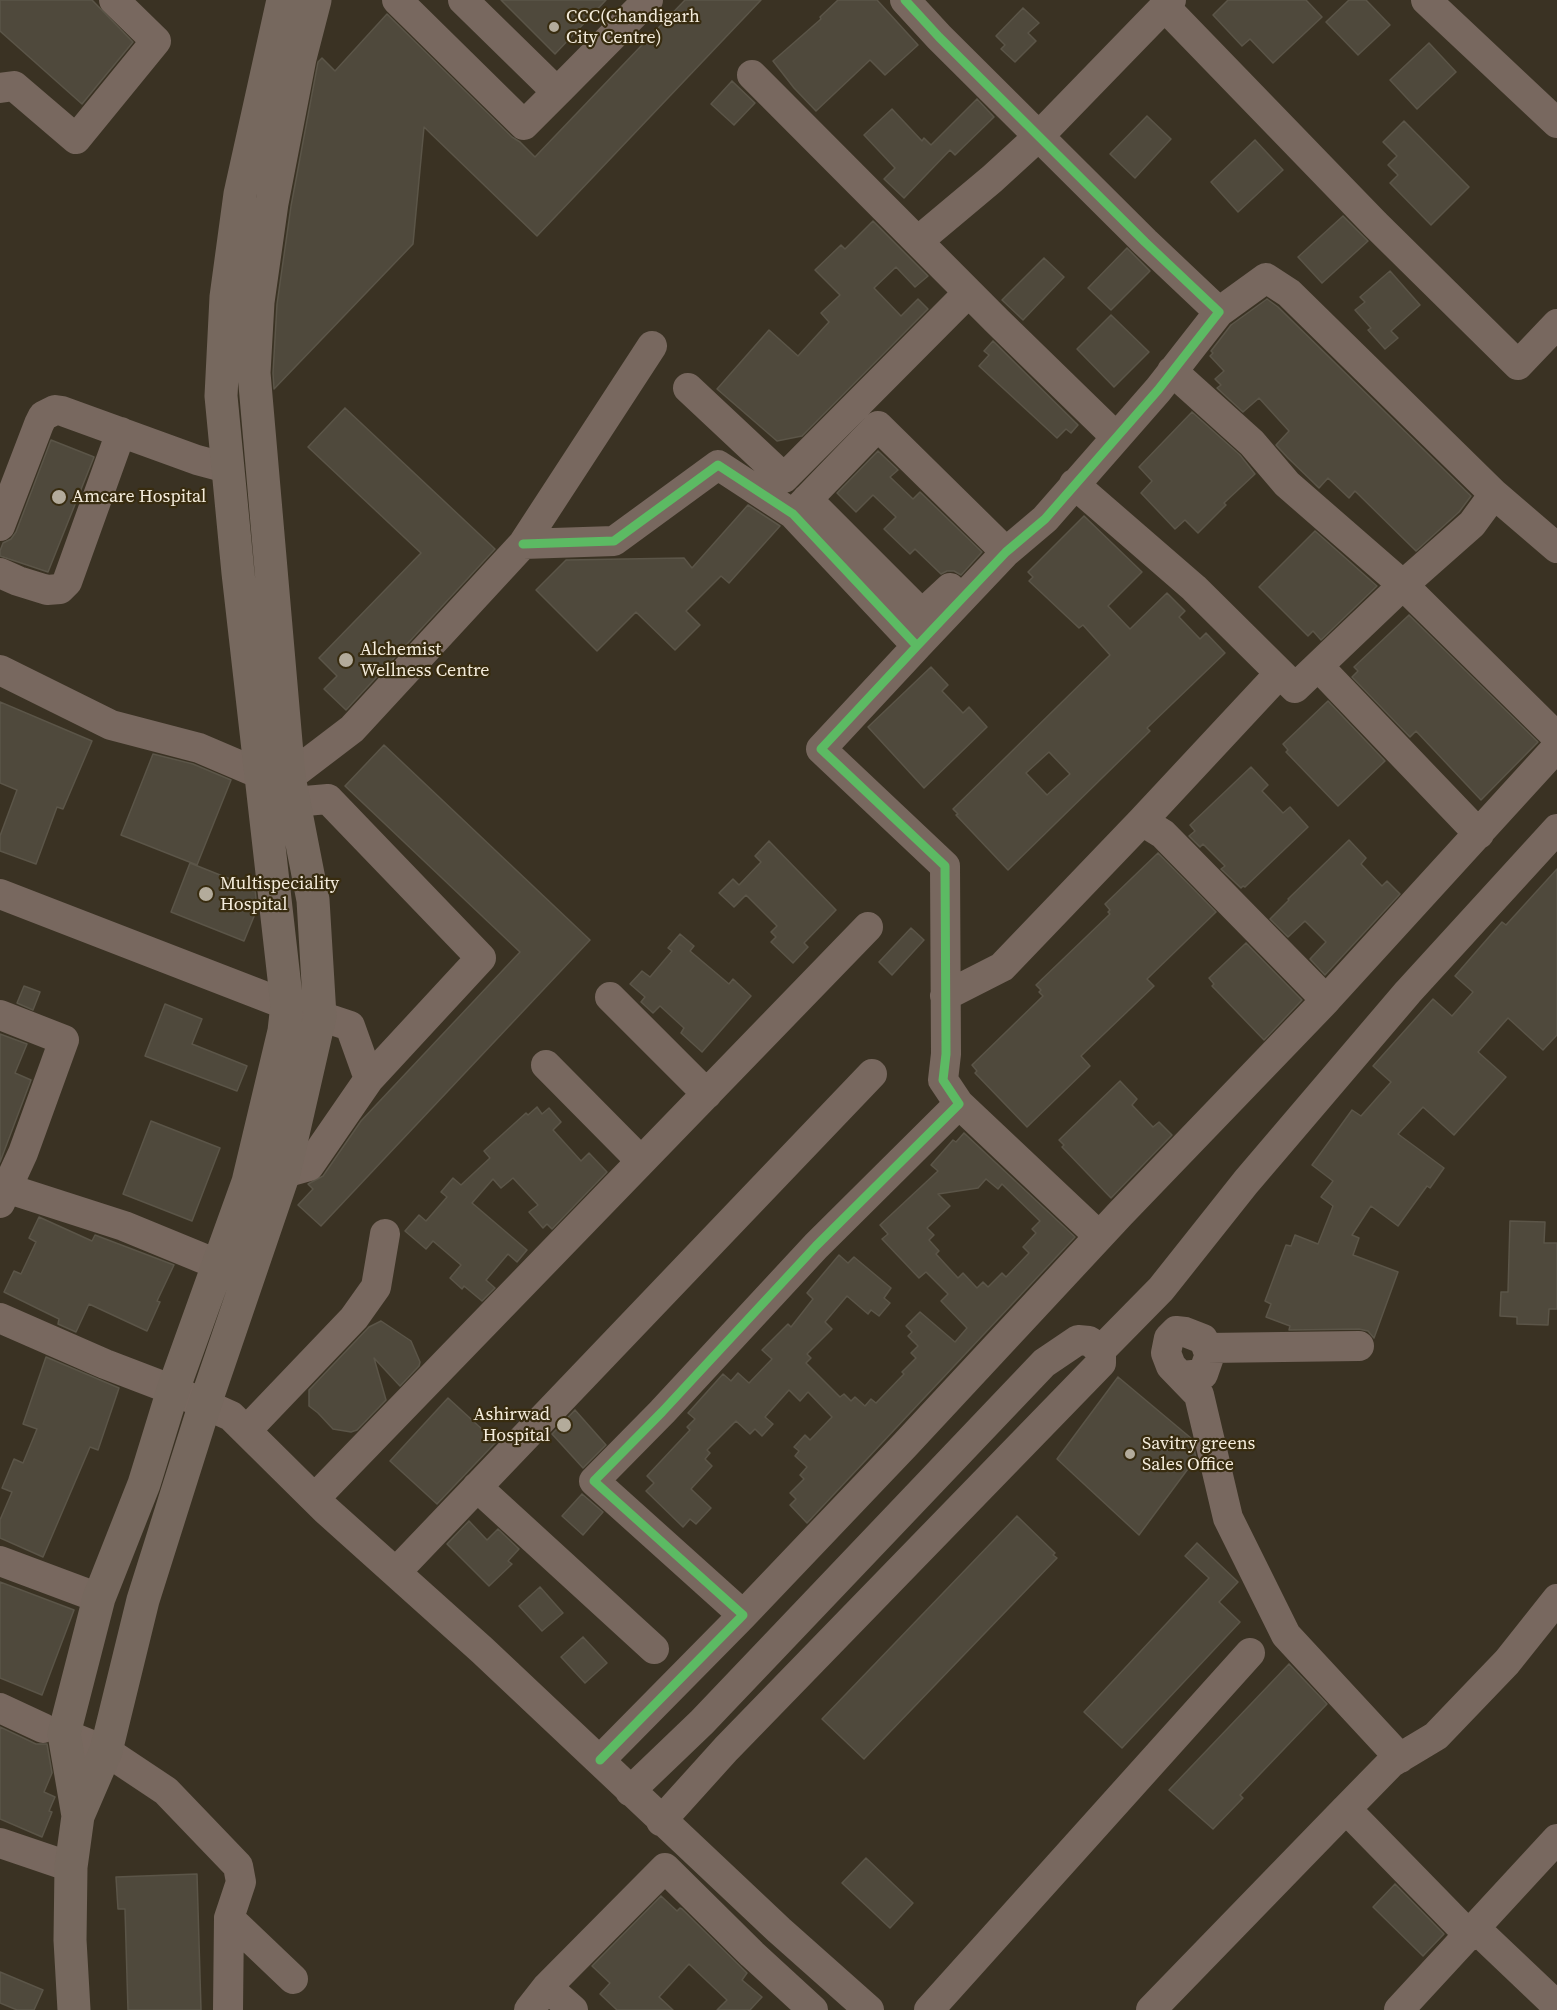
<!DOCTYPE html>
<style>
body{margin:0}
canvas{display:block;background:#3a3223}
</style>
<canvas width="1557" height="2010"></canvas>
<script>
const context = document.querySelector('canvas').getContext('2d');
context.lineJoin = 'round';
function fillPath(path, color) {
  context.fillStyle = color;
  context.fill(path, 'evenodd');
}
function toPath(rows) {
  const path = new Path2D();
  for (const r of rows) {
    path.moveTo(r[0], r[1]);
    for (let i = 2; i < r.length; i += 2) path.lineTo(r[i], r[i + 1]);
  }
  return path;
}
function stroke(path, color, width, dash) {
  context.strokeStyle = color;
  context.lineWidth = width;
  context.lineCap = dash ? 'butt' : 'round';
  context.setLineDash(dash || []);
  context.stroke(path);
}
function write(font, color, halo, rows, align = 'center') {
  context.font = font + ' "Source Serif 4",serif';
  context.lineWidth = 4.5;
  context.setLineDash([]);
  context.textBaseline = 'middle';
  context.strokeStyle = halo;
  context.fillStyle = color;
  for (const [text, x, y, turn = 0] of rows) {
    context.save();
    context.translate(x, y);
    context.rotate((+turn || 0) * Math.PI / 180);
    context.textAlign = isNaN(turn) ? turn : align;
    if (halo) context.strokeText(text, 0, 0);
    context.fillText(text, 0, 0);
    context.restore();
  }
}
const building = toPath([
 [0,0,92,0,133,42,82,104,0,31,0,0],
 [501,0,606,0,555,54,501,0],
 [685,0,761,0,537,236,424,127,413,244,274,389,273,373,277,304,291,206,318,62,322,58,335,71,387,14,512,137,520,142,535,157,685,0],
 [838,0,877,0,918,45,885,75,870,60,816,111,794,88,773,61,821,19,820,17,838,0],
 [1228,0,1306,0,1322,17,1273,63,1250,39,1242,46,1213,15,1228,0],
 [1349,0,1366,0,1390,25,1358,55,1326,22,1349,0],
 [1023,8,1039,23,1028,33,1036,41,1015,62,1001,49,1005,45,996,36,1023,8],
 [1429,43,1456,72,1417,109,1390,80,1429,43],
 [732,81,755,103,734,125,711,104,732,81],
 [977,99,994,117,955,155,950,150,904,198,884,179,895,168,864,135,892,109,922,141,924,138,931,145,977,99],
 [1147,116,1171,139,1135,178,1110,154,1147,116],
 [1404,121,1469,187,1431,225,1390,183,1398,175,1388,165,1397,156,1383,142,1404,121],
 [1255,140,1283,170,1238,212,1211,182,1255,140],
 [1343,216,1368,241,1322,283,1298,257,1343,216],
 [873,221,928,276,915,287,896,267,874,288,901,316,918,299,928,309,802,436,777,441,717,389,769,330,798,356,829,322,821,313,840,295,815,270,841,245,845,249,873,221],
 [1127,248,1150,271,1111,310,1088,288,1127,248],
 [1044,258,1064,277,1023,320,1002,300,1044,258],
 [1390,271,1420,305,1391,331,1398,338,1385,349,1368,330,1371,328,1355,310,1365,302,1360,297,1390,271],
 [1267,299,1278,307,1471,496,1459,512,1416,551,1355,491,1349,498,1328,478,1319,488,1288,458,1276,445,1289,431,1259,398,1243,412,1217,388,1221,385,1215,379,1224,371,1210,356,1213,353,1211,351,1231,325,1267,299],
 [1111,315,1149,352,1114,387,1077,349,1111,315],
 [993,341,1078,425,1071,433,1066,429,1057,438,979,366,989,355,984,351,993,341],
 [345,408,495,549,346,710,324,689,337,676,319,658,421,553,308,447,345,408],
 [1192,412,1240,455,1255,474,1224,503,1226,505,1198,533,1185,520,1175,529,1141,493,1152,481,1139,467,1192,412],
 [51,440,94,457,48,572,0,556,0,551,3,543,11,539,16,532,51,440],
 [878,451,898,470,890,477,913,499,920,492,982,552,961,575,954,571,947,571,941,574,915,549,910,554,884,529,896,517,873,495,856,512,837,493,878,451],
 [748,505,780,526,729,583,721,576,686,611,700,625,675,650,636,612,597,651,536,590,566,560,684,558,692,568,748,505],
 [1084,516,1142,572,1108,606,1130,629,1167,593,1185,611,1179,617,1200,639,1206,633,1225,653,1147,728,1150,731,1008,870,956,815,958,814,953,809,1110,655,1083,625,1079,628,1029,581,1033,577,1028,572,1084,516],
 [1049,752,1070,774,1047,795,1026,773,1049,752],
 [1315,531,1377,586,1321,640,1313,631,1308,636,1259,587,1315,531],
 [1409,615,1538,742,1481,800,1416,731,1410,737,1352,677,1358,671,1354,667,1409,615],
 [931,667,948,685,942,691,963,713,969,707,987,727,924,788,868,727,931,667],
 [1328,701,1385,761,1338,806,1286,752,1288,750,1283,744,1328,701],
 [0,702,92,741,63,809,57,807,36,864,0,851,0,836,17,790,0,783,0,702],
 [384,745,590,940,321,1226,298,1205,313,1189,308,1184,323,1176,361,1121,520,952,345,786,384,745],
 [153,754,193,764,231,780,197,865,121,835,153,754],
 [1251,767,1268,785,1262,791,1283,813,1290,807,1308,827,1245,887,1243,886,1241,888,1221,869,1225,866,1203,844,1200,847,1189,836,1195,831,1190,825,1251,767],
 [1349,840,1366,858,1361,864,1382,886,1387,881,1400,894,1325,975,1310,959,1326,942,1305,921,1288,937,1270,919,1289,900,1288,899,1349,840],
 [769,841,836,910,804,943,808,947,793,963,771,942,776,937,771,932,777,926,746,895,734,907,719,893,733,879,739,885,761,862,755,856,769,841],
 [1158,853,1216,912,1147,979,1154,986,1081,1056,1090,1066,1027,1127,975,1073,977,1071,972,1065,1043,996,1039,992,1041,990,1036,985,1110,914,1108,912,1110,910,1105,904,1158,853],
 [190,863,255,889,257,909,244,941,171,912,190,863],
 [1557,869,1557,1035,1543,1050,1508,1018,1478,1052,1506,1077,1454,1135,1423,1107,1398,1134,1444,1168,1430,1188,1427,1186,1398,1226,1371,1206,1352,1235,1359,1238,1353,1255,1398,1272,1374,1338,1368,1331,1359,1329,1289,1330,1290,1326,1266,1317,1271,1304,1265,1301,1286,1245,1291,1246,1295,1235,1318,1244,1333,1206,1321,1197,1333,1181,1312,1165,1352,1110,1361,1116,1391,1082,1373,1066,1433,999,1452,1016,1473,992,1455,976,1502,922,1506,925,1557,869],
 [911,928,924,940,892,975,879,962,911,928],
 [680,934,694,946,690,951,729,984,733,979,751,996,702,1052,681,1033,684,1028,660,1006,653,1013,641,1002,645,997,630,984,642,971,650,977,672,951,668,948,680,934],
 [1246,943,1302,1000,1264,1040,1212,986,1214,984,1209,978,1246,943],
 [24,986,40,992,33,1010,17,1003,24,986],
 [165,1004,202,1019,192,1044,247,1066,237,1091,145,1056,165,1004],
 [0,1034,27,1044,15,1073,31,1080,0,1162,0,1034],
 [1120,1081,1137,1099,1132,1105,1153,1127,1159,1122,1172,1135,1111,1198,1062,1147,1064,1145,1059,1140,1120,1081],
 [537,1107,542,1114,549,1108,561,1122,553,1130,581,1161,589,1153,607,1172,552,1229,547,1224,543,1228,529,1212,538,1205,513,1178,501,1188,493,1179,472,1203,527,1250,517,1262,508,1254,486,1280,495,1288,482,1301,464,1286,462,1289,450,1278,461,1265,433,1241,426,1249,405,1231,419,1215,426,1221,447,1197,441,1192,453,1178,461,1185,490,1158,484,1151,526,1113,528,1115,537,1107],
 [151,1121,220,1148,192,1221,123,1194,151,1121],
 [964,1133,1075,1237,807,1523,790,1505,796,1499,790,1493,804,1479,800,1475,807,1467,795,1456,799,1451,794,1447,805,1435,810,1440,832,1417,808,1392,800,1401,789,1390,765,1417,773,1424,762,1436,755,1429,750,1434,736,1421,707,1450,710,1453,705,1459,712,1466,691,1489,711,1508,696,1524,690,1519,683,1527,646,1491,654,1483,647,1476,690,1430,687,1427,695,1419,688,1413,723,1374,731,1381,738,1373,749,1383,772,1359,762,1350,788,1324,791,1327,813,1299,807,1293,839,1255,848,1263,854,1257,891,1288,884,1298,890,1303,879,1316,871,1310,868,1314,847,1296,825,1322,832,1329,807,1354,811,1358,806,1363,840,1397,844,1394,851,1401,855,1397,865,1406,871,1399,876,1403,904,1374,902,1372,916,1358,911,1353,918,1346,908,1336,912,1332,906,1326,920,1312,955,1342,967,1328,941,1301,948,1294,926,1272,919,1278,882,1239,888,1234,880,1225,938,1171,931,1165,953,1140,956,1142,964,1133],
 [986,1179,998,1189,1002,1184,1040,1221,1032,1229,1036,1233,1023,1247,1029,1253,1006,1277,1002,1273,988,1287,983,1282,977,1288,963,1273,958,1278,936,1254,939,1251,929,1240,934,1235,927,1228,950,1206,938,1194,978,1188,986,1179],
 [39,1217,92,1241,95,1235,174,1265,157,1301,160,1302,147,1331,89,1304,76,1332,58,1324,59,1319,4,1292,14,1271,21,1274,36,1242,29,1238,39,1217],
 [1510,1221,1545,1222,1544,1243,1557,1243,1557,1309,1549,1309,1548,1325,1517,1324,1517,1317,1500,1316,1501,1292,1508,1292,1510,1221],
 [381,1321,411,1341,420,1362,419,1366,400,1386,374,1358,386,1400,357,1430,351,1432,333,1429,318,1413,309,1406,309,1390,369,1327,381,1321],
 [46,1357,119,1388,98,1450,90,1447,43,1557,0,1538,0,1520,12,1492,2,1488,14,1459,23,1463,37,1429,23,1424,46,1357],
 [1118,1377,1192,1439,1196,1458,1139,1535,1057,1459,1118,1377],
 [448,1398,496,1442,437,1504,390,1461,448,1398],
 [575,1410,606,1445,583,1468,552,1434,575,1410],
 [582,1494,603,1512,583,1535,562,1516,582,1494],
 [1017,1516,1055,1553,1053,1555,1057,1558,864,1759,822,1719,1017,1516],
 [469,1521,487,1540,498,1529,519,1549,508,1561,512,1564,489,1586,447,1544,469,1521],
 [1197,1543,1238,1582,1219,1602,1240,1622,1122,1748,1084,1712,1209,1578,1185,1556,1197,1543],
 [0,1582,74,1610,42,1695,0,1678,0,1582],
 [540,1587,563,1613,542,1631,519,1606,540,1587],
 [583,1637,607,1663,585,1683,561,1657,583,1637],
 [1289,1664,1327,1704,1240,1795,1243,1798,1213,1829,1169,1790,1289,1664],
 [0,1727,36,1744,47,1744,52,1773,44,1792,55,1797,49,1811,52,1812,42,1837,0,1819,0,1727],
 [866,1858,913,1903,890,1928,842,1883,866,1858],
 [197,1874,201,2010,128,2010,125,1909,118,1909,116,1877,197,1874],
 [1395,1884,1444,1934,1423,1956,1373,1907,1395,1884],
 [661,1896,677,1911,680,1908,682,1909,747,1973,742,1980,762,1997,750,2010,717,2010,727,2000,689,1964,659,1997,673,2010,617,2010,600,1994,610,1983,592,1966,661,1896],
 [0,1972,43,1990,34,2010,17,2010,0,2003,0,1972]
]);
fillPath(building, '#4f493c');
stroke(building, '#5b5548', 1.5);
stroke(toPath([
 [397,0,524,125,557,92],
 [463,0,557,92,648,0],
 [1426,0,1557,123],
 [1165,7,1375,224,1518,365,1557,324],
 [752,75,997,321,1116,437],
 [0,88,14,86,76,139,156,41,114,0],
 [918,241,992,179,1039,136,1171,0],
 [1172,371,1252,443,1287,484,1403,585,1472,524,1494,494,1289,293,1266,278,1219,312],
 [688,388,784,478,968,293],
 [1074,484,1194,588,1295,688,1403,585,1557,737],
 [1494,494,1557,548],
 [807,499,922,614,950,588],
 [793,514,878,426,1006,552],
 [0,526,39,424,43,416,55,410,62,411,197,460,227,468],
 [523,544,614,541,718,465,793,514,917,646,1006,552,1045,519,1158,390,1219,312,1145,242,939,37,905,0],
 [0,573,18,581,47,590,60,589,67,582,121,432],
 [1319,667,1479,834],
 [0,670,111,725,199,748,260,774,289,777,352,729,523,544,652,346],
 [1142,821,1163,834,1326,1000],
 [0,894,287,1005,350,1026,369,1079],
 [945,996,1002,967,1142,821,1280,673],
 [610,997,707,1094],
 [0,1015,64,1040,23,1153,0,1203],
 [546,1065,641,1161],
 [959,1104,1099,1236],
 [284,1173,309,1166,369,1079,481,958,328,799,294,802],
 [6,1188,124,1226,219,1265],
 [0,1318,105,1364,173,1390,231,1416,326,1510,482,1650,779,1930,869,2010],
 [1207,1348,1359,1346],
 [1101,1350,1161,1289,1246,1182,1408,992,1557,829],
 [1182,1376,1203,1374,1210,1354,1203,1339,1185,1332,1176,1331,1169,1338,1166,1353,1171,1366,1199,1395,1228,1518,1286,1635,1400,1758],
 [246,1431,354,1318,376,1287,385,1234],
 [477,1487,654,1649],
 [315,1498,868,927],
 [0,1561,99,1598],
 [397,1571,872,1074],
 [743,1615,905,1445,1120,1214,1326,1000,1557,747],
 [0,1708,43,1728],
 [64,1734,106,1751,166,1791,238,1866,241,1882,229,1918],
 [600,1760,743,1615,594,1481,662,1412,816,1246,959,1104,943,1080,946,1054,945,866,821,749,917,646],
 [630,1791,702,1722,1044,1363,1078,1340,1089,1341,1101,1350,1101,1363,726,1749,661,1821],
 [1346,1809,1391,1763,1436,1736,1507,1662,1557,1599],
 [0,1843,71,1867],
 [1476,1929,1557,2006],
 [547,1987,573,2010],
 [228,2010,229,1918,293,1979],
 [529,2010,547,1987,665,1868,752,1954,813,2010],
 [929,2010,1250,1653],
 [1151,2010,1346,1809,1470,1936],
 [1399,2010,1557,1839]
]), '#78685f', 30);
stroke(toPath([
 [78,1816,64,1734,99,1598,144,1484,173,1390,248,1182,284,1031,287,1005,238,573,221,396,226,297,240,194,283,0],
 [74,2010,70,1940,71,1867,78,1816,106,1751,143,1600,205,1404,284,1173,320,1016,313,900,289,777,254,373,258,302,272,203,300,58,315,0]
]), '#76685e', 33);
stroke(toPath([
 [523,544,614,541,718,465,793,514,917,646,1006,552,1045,519,1158,390,1219,312,1145,242,939,37,905,0],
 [600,1760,743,1615,594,1481,662,1412,816,1246,959,1104,943,1080,946,1054,945,866,821,749,917,646]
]), '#5cba63', 9);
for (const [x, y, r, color] of [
 [554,27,6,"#b3ab9b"],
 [59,497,8,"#b3ab9b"],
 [346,660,8,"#b3ab9b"],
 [206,894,8,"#b3ab9b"],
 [564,1425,8,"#b3ab9b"],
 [1130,1454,6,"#b3ab9b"]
]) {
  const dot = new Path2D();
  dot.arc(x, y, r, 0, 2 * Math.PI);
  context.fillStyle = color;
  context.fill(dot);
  stroke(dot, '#382c10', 2);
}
write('18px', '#f4ecdc', '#382c10', [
 ["CCC(Chandigarh",566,17],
 ["City Centre)",566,38],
 ["Amcare Hospital",72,497],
 ["Alchemist",360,650],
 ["Wellness Centre",360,671],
 ["Multispeciality",220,884],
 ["Hospital",220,905],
 ["Ashirwad",550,1415,"right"],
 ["Hospital",550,1436,"right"],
 ["Savitry greens",1142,1444],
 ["Sales Office",1142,1465]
], 'left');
</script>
